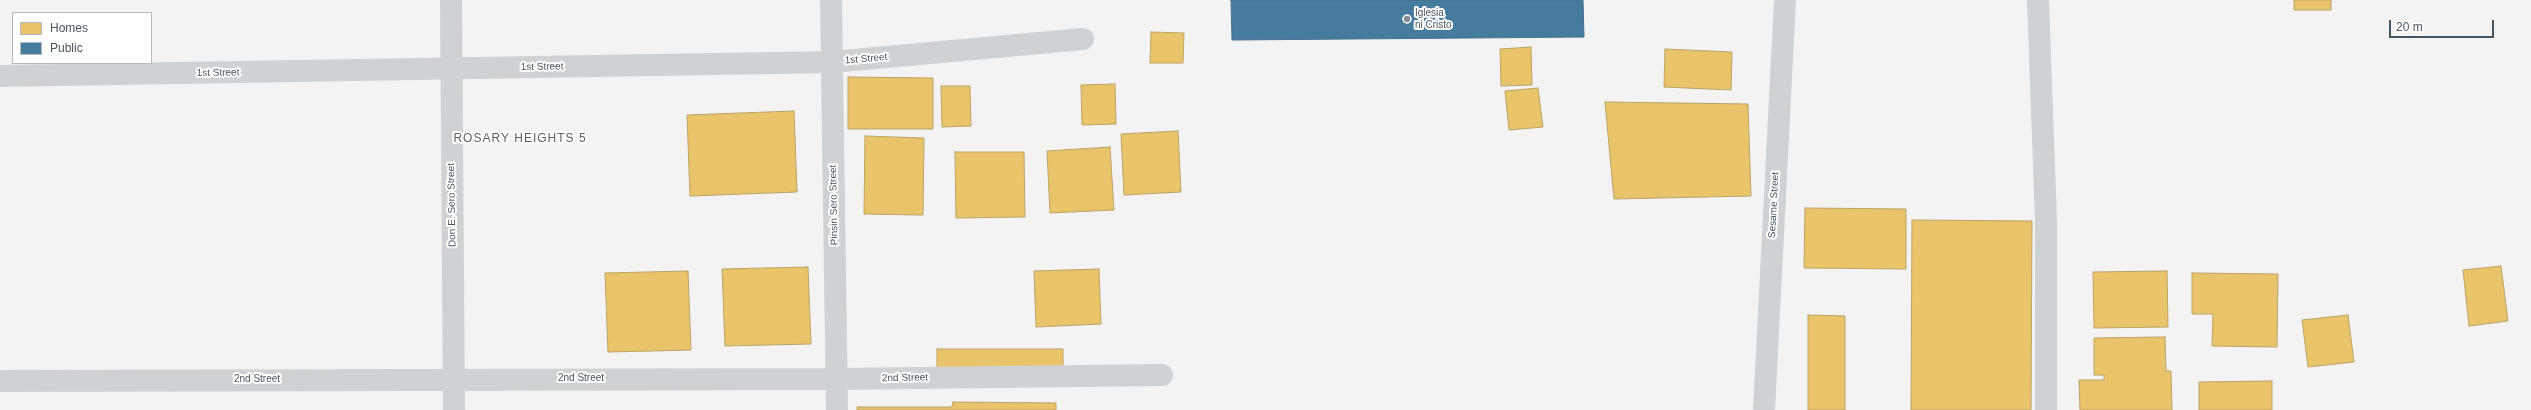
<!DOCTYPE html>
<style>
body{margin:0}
#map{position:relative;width:2531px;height:410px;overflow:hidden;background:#f3f3f3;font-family:Arial,sans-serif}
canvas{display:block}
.legend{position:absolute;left:12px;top:12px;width:140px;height:52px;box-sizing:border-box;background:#fff;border:1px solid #b6bbbf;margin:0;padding:5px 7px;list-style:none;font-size:12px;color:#485660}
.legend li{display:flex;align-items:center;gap:8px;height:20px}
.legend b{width:20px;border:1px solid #b6bbbf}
.scale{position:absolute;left:2389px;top:20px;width:105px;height:18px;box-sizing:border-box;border:2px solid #485660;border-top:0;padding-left:5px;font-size:12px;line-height:14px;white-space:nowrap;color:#485660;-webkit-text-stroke:3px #fff;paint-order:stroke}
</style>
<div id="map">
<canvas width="2531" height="410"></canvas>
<ul class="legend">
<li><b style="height:11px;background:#e9c46a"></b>Homes</li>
<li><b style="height:11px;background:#457b9d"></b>Public</li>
</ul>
<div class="scale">20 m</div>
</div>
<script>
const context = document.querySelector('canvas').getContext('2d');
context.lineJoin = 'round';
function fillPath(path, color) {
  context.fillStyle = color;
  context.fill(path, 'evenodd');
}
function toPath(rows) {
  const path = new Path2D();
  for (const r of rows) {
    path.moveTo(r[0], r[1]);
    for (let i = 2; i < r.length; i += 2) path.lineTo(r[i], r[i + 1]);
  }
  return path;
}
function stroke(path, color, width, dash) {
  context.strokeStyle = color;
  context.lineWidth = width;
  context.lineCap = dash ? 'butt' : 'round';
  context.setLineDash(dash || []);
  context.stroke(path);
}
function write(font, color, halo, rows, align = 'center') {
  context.font = font + ' Arial,sans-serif';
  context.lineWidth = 4;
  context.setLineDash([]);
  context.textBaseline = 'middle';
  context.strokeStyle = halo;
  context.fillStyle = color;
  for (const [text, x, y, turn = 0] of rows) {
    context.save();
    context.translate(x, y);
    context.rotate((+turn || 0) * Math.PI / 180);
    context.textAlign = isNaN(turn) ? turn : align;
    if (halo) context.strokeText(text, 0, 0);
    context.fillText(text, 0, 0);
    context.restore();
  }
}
const homes = toPath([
 [2294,0,2331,0,2331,10,2294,10,2294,0],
 [1151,32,1184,33,1183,63,1150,63,1151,32],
 [1531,47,1532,85,1501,86,1500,49,1531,47],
 [1665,49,1732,52,1731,90,1664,87,1665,49],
 [848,77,933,78,933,129,848,129,848,77],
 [1115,84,1116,124,1082,125,1081,85,1115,84],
 [941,86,970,86,971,126,942,127,941,86],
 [1538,88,1543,127,1509,130,1505,91,1538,88],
 [1605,102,1748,104,1751,196,1614,199,1605,102],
 [794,111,797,192,690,196,687,115,794,111],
 [1178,131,1181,192,1124,195,1121,134,1178,131],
 [865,136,924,138,923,215,864,214,865,136],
 [1110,147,1114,210,1050,213,1047,151,1110,147],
 [955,152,1024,152,1025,217,956,218,955,152],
 [1805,208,1906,209,1906,269,1804,268,1805,208],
 [1912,220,2032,221,2031,410,1911,410,1912,220],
 [2501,266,2508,321,2469,326,2463,270,2501,266],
 [808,267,811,344,725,346,722,269,808,267],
 [1099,269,1101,324,1036,327,1034,271,1099,269],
 [688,271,691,350,608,352,605,273,688,271],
 [2167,271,2168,327,2094,328,2093,272,2167,271],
 [2192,273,2278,274,2277,347,2212,346,2213,314,2192,314,2192,273],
 [1808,315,1845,316,1845,410,1808,410,1808,315],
 [2348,315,2354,362,2308,367,2302,320,2348,315],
 [2165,337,2166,371,2171,371,2172,410,2080,410,2079,380,2104,380,2104,375,2094,375,2094,338,2165,337],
 [937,349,1063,349,1063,370,937,369,937,349],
 [2272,381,2272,410,2199,410,2199,382,2272,381],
 [953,402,1056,403,1056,410,857,410,857,407,952,407,953,402]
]);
fillPath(homes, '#e9c46a');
stroke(homes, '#b9a367', 1);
const public = toPath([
 [1231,0,1583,0,1584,37,1232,40,1231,0]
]);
fillPath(public, '#457b9d');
stroke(public, '#46708b', 1);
stroke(toPath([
 [831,0,837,410],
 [2038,0,2046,222,2046,410],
 [0,76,832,62,1083,39],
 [0,381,837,379,1162,375]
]), '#ced2d4', 22);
stroke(toPath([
 [451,0,454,410],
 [1764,410,1785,0]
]), '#ced2d4', 22);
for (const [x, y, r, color] of [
 [1407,19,4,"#848d93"]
]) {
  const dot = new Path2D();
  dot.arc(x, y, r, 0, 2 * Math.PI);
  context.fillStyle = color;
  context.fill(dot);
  stroke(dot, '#fff', 1.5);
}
write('10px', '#485660', '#fff', [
 ["Iglesia",1415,13],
 ["ni Cristo",1415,25]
], 'left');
write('10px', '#485660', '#fff', [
 ["1st Street",866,59,-5],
 ["1st Street",542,67,-1],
 ["1st Street",218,73,-1],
 ["Don E. Sero Street",452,205,-91],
 ["Pinsin Sero Street",834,205,-91],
 ["Sesame Street",1774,205,-87],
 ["2nd Street",581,378],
 ["2nd Street",905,378,-1],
 ["2nd Street",257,379]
]);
context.letterSpacing = '1px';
write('12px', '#5e6267', '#fff', [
 ["ROSARY HEIGHTS 5",520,139]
]);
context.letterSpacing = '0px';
</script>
